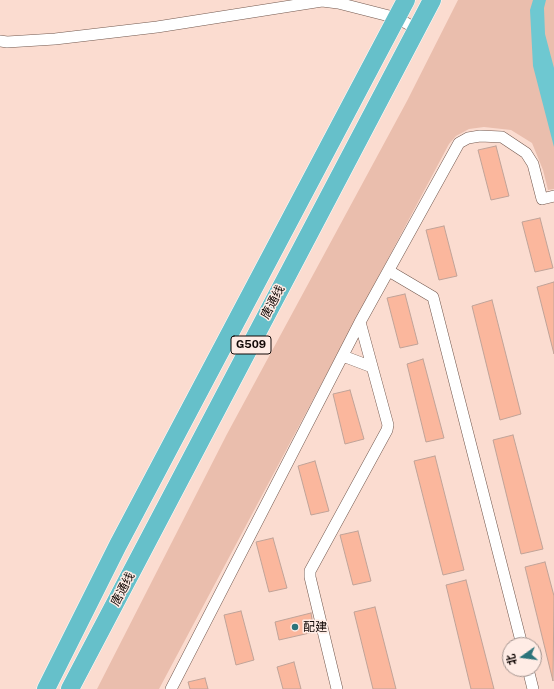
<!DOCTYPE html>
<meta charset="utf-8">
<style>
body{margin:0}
#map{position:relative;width:554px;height:689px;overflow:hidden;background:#fbdcd0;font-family:"Public Sans","Noto Sans SC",sans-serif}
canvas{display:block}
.north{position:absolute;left:502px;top:637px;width:40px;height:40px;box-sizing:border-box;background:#ffece5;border:1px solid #a0918c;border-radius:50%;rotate:256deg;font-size:11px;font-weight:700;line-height:16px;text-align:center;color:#120906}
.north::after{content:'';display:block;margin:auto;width:14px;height:18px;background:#2b747b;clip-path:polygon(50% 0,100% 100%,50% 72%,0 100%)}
</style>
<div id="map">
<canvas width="554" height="689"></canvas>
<div class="north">北</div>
</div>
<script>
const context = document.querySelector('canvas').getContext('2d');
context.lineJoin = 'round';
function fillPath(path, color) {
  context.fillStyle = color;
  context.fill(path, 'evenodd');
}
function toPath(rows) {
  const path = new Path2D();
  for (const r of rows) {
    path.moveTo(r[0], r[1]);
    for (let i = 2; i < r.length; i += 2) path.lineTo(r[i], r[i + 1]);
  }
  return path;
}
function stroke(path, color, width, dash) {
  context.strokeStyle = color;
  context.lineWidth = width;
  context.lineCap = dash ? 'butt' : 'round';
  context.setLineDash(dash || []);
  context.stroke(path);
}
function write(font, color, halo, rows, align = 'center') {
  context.font = font + ' "Public Sans","Noto Sans SC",sans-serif';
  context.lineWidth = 3;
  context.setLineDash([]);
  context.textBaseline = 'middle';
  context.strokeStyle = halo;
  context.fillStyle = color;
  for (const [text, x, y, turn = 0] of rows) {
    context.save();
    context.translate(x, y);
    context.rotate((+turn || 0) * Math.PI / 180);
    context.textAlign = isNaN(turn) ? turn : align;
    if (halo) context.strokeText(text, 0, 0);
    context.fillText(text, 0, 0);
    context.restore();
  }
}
fillPath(toPath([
 [458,0,554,0,554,189,548,190,543,170,532,143,511,130,484,127,469,129,456,136,449,144,159,689,97,689,227,434,407,101]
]), '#eabead');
fillPath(toPath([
 [533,0,546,0,544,8,545,34,554,68,554,147,533,66,530,10]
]), '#6ec8d1');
const building = toPath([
 [496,146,509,196,491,200,478,150,496,146],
 [540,218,553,268,535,272,522,222,540,218],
 [444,226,457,276,439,280,426,230,444,226],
 [554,282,554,354,537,287,554,282],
 [405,294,418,344,400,348,387,298,405,294],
 [492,300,521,414,500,420,472,306,492,300],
 [423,359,444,438,426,442,407,364,423,359],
 [350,390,364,439,345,444,333,394,350,390],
 [513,435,543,549,521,554,493,440,513,435],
 [435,456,464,570,443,575,414,461,435,456],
 [315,461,329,511,311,515,298,466,315,461],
 [358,531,371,581,353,585,340,535,358,531],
 [273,538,287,588,269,592,256,542,273,538],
 [545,562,554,596,553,681,525,567,545,562],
 [466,580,494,689,471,689,446,585,466,580],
 [375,607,396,689,373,689,354,612,375,607],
 [241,611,254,660,236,665,224,615,241,611],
 [311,613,314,632,279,640,275,622,311,613],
 [294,662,301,689,283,689,277,667,294,662],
 [205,678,208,689,190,689,188,682,205,678]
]);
fillPath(building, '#fbb79d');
stroke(building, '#c0a398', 1);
const minor = toPath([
 [0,41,7,42,55,39,157,27,322,1,338,3,397,18,417,29],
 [389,271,433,297,522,645],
 [343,356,372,367],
 [528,669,533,689],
 [171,689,360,322,459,143,468,138,480,136,502,137,526,153,533,164,542,199,554,196],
 [337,689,310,577,310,571,387,430,388,425,360,322]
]);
const trunk = toPath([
 [46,689,118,545,406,0],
 [70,689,432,0]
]);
stroke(minor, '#73594f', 12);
stroke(trunk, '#fff', 19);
stroke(minor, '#fff', 11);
stroke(trunk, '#66c0ca', 18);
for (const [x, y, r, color] of [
 [295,627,4,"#2b747b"]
]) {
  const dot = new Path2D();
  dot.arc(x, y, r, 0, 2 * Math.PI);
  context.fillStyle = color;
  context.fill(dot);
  stroke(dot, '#ffece5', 1.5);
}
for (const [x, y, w] of [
 [251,345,40]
]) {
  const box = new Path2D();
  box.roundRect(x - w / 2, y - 9, w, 18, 3);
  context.fillStyle = '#ffece5';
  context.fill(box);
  stroke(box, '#120906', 1);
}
write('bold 11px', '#120906', null, [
 ["G509",251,345]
]);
write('12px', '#120906', '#ffece5', [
 ["唐通线",273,302,-62],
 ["唐通线",123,589,-62]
]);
write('12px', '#120906', '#ffece5', [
 ["配建",303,627]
], 'left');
</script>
